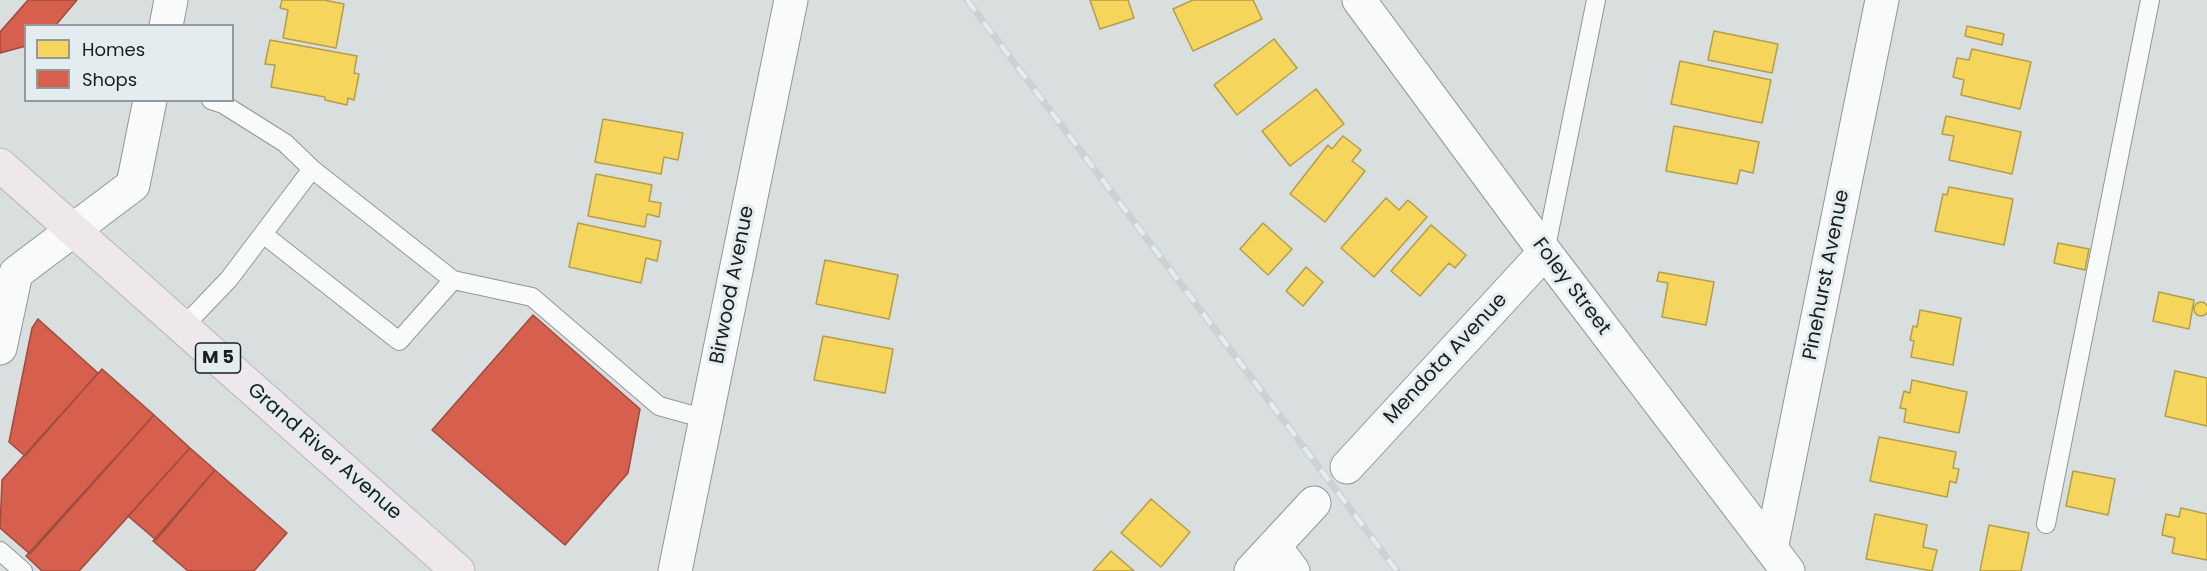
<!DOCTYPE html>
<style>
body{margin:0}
#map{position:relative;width:2207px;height:571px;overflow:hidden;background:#d9dedf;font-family:Poppins,sans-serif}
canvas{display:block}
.legend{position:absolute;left:24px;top:24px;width:210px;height:78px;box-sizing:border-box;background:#e3edf0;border:2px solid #939a9c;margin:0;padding:8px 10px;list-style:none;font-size:18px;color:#1b1e1f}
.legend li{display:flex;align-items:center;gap:12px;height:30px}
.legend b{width:30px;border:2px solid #939a9c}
</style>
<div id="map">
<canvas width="2207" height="571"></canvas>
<ul class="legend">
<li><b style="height:16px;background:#f6d55c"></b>Homes</li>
<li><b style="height:16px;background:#d6604d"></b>Shops</li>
</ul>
</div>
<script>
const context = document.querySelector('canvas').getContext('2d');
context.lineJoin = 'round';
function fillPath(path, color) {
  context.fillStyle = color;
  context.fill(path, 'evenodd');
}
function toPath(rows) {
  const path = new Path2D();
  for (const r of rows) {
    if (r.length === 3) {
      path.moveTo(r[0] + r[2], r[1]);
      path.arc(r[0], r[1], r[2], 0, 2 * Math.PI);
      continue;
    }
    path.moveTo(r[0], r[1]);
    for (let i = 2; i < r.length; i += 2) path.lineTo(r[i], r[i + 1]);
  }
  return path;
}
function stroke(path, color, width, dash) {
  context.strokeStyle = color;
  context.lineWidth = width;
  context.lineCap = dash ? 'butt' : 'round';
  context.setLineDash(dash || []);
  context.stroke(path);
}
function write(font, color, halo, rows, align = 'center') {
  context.font = font + ' Poppins,sans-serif';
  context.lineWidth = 6;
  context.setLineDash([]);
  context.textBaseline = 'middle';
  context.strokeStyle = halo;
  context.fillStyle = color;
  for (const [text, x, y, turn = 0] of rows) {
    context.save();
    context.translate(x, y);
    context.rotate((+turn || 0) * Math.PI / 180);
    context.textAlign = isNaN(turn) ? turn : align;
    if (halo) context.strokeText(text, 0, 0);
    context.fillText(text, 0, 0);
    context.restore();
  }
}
const homes = toPath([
 [282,0,324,0,344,4,336,48,283,38,288,10,280,8,282,0],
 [1090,0,1128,0,1134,18,1100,29,1090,0],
 [1193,0,1253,0,1262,19,1193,51,1173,9,1193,0],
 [1967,26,2004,34,2002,45,1965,36,1967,26],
 [1714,31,1778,44,1772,73,1708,60,1714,31],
 [1274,39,1297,68,1237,115,1214,85,1274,39],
 [270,40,357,56,354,73,359,74,354,100,348,98,347,105,325,100,325,97,271,87,275,65,265,64,270,40],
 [1972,49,2031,62,2020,109,1961,95,1964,80,1953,77,1957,58,1969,60,1972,49],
 [1680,61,1771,80,1762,123,1671,104,1680,61],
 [1316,89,1344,124,1290,166,1262,131,1316,89],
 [1946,116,2021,132,2012,174,1949,160,1954,136,1942,134,1946,116],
 [603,119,683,133,678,160,664,157,661,174,595,162,603,119],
 [1674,126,1759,142,1753,173,1740,170,1737,184,1666,171,1674,126],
 [1343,136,1361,150,1352,161,1365,171,1325,222,1290,194,1328,145,1332,149,1343,136],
 [596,174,652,185,649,201,661,203,659,217,647,214,645,227,588,216,596,174],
 [1949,187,2013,199,2004,245,1935,231,1943,194,1947,195,1949,187],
 [1386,198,1399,210,1408,200,1427,217,1374,277,1341,248,1386,198],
 [578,223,661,241,657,261,646,258,641,283,569,267,578,223],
 [1263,223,1292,249,1268,275,1240,249,1263,223],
 [1431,225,1466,255,1455,268,1449,263,1420,296,1391,271,1431,225],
 [2058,243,2089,249,2085,270,2054,263,2058,243],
 [825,260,898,275,889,319,816,304,825,260],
 [1306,267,1323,282,1303,306,1286,291,1306,267],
 [1659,272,1714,282,1706,325,1662,317,1668,283,1657,281,1659,272],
 [2159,292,2194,300,2189,329,2153,321,2159,292],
 [2201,309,7],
 [1920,310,1961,318,1953,365,1911,357,1914,341,1910,340,1913,326,1917,327,1920,310],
 [823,336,893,349,885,393,814,380,823,336],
 [2175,371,2207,378,2207,426,2165,416,2175,371],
 [1912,380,1967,392,1959,433,1904,422,1906,409,1900,408,1904,391,1910,393,1912,380],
 [1879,437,1956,452,1953,468,1959,469,1956,483,1950,481,1947,497,1870,481,1879,437],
 [2073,471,2115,479,2108,515,2066,506,2073,471],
 [1151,499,1190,532,1161,567,1121,533,1151,499],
 [2181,508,2207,514,2207,560,2172,553,2175,538,2162,535,2166,514,2179,517,2181,508],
 [1875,514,1927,525,1923,547,1937,550,1932,571,1866,559,1875,514],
 [1989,525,2029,533,2021,571,1980,571,1989,525],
 [1111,551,1134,571,1093,571,1111,551]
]);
fillPath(homes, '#f6d55c');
stroke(homes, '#b49e4a', 1.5);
const shops = toPath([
 [28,0,77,0,55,26,26,26,26,46,0,53,0,32,28,0],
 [533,315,640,409,628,473,565,545,432,430,533,315],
 [38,319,98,373,25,456,9,442,32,328,38,319],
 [102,369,154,415,30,554,0,528,2,480,102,369],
 [154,415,190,448,79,571,42,571,26,556,154,415],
 [190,448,215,470,156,540,128,516,190,448],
 [215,470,287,533,254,571,188,571,153,541,215,470]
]);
fillPath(shops, '#d6604d');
stroke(shops, '#9e4c3f', 1.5);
const service = toPath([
 [312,169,453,280,532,297,659,406,706,419],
 [263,234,399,341,453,280],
 [1545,252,1596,0],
 [183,327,229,279,312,169,285,143,223,104,211,100],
 [2046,524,2150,0],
 [0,551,23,571]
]);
const minor = toPath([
 [1359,0,1545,252,1788,571],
 [166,26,171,0],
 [0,348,16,273,133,185,150,100],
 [1347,467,1545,252],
 [1274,546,1293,571],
 [1771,549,1882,0],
 [675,571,791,0],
 [1251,571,1314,503]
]);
const primary = toPath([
 [0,165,458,571]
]);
stroke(service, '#939698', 20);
stroke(minor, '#939698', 35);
stroke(primary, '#b7b9ba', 35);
stroke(service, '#f9fafa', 18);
stroke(minor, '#f9fafa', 33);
stroke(primary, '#eee7eb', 33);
const rail = toPath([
 [967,0,1397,571]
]);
stroke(rail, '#ced0d1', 7);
stroke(rail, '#e3edf0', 4.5, [14]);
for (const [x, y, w] of [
 [218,358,45]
]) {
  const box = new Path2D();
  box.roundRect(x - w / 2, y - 15, w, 30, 4.5);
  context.fillStyle = '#e3edf0';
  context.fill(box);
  stroke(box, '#1b1e1f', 1.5);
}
write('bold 18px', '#1b1e1f', null, [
 ["M 5",218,358]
]);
write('20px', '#1b1e1f', '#e3edf0', [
 ["Pinehurst Avenue",1827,275,-79],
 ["Birwood Avenue",733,285,-79],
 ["Foley Street",1571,287,53],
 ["Mendota Avenue",1446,359,-47],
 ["Grand River Avenue",324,452,41]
]);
</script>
